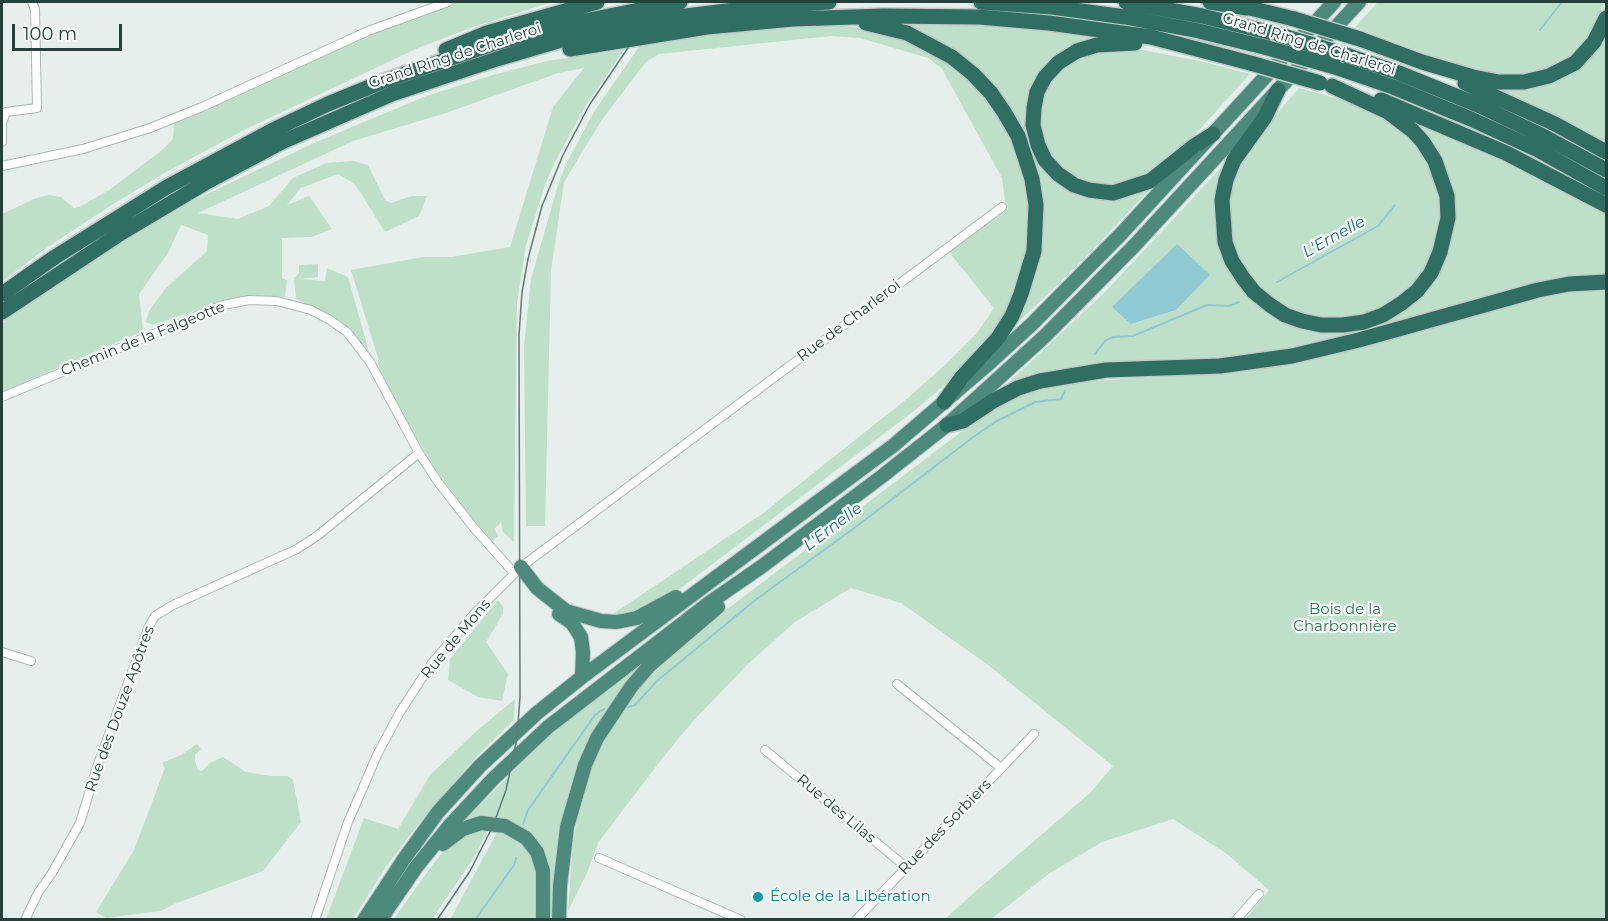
<!DOCTYPE html>
<meta charset="utf-8">
<style>
body{margin:0}
#map{position:relative;width:1608px;height:921px;overflow:hidden;background:#e6efeb;font-family:Montserrat,sans-serif}
canvas{display:block}
.frame{position:absolute;inset:0;border:3px solid #24423a;pointer-events:none}
.scale{position:absolute;left:12px;top:24px;width:110px;height:27px;box-sizing:border-box;border:3px solid #24423a;border-top:0;padding-left:8px;font-size:18px;line-height:21px;white-space:nowrap;color:#24423a;-webkit-text-stroke:4px #f7fbf9;paint-order:stroke}
</style>
<div id="map">
<canvas width="1608" height="921"></canvas>
<div class="frame"></div>
<div class="scale">100 m</div>
</div>
<script>
const context = document.querySelector('canvas').getContext('2d');
context.lineJoin = 'round';
function fillPath(path, color) {
  context.fillStyle = color;
  context.fill(path, 'evenodd');
}
function toPath(rows) {
  const path = new Path2D();
  for (const r of rows) {
    path.moveTo(r[0], r[1]);
    for (let i = 2; i < r.length; i += 2) path.lineTo(r[i], r[i + 1]);
  }
  return path;
}
function stroke(path, color, width, dash) {
  context.strokeStyle = color;
  context.lineWidth = width;
  context.lineCap = dash ? 'butt' : 'round';
  context.setLineDash(dash || []);
  context.stroke(path);
}
function write(font, color, halo, rows, align = 'center') {
  context.font = font + ' Montserrat,sans-serif';
  context.lineWidth = 4.5;
  context.setLineDash([]);
  context.textBaseline = 'middle';
  context.strokeStyle = halo;
  context.fillStyle = color;
  for (const [text, x, y, turn = 0] of rows) {
    context.save();
    context.translate(x, y);
    context.rotate((+turn || 0) * Math.PI / 180);
    context.textAlign = isNaN(turn) ? turn : align;
    if (halo) context.strokeText(text, 0, 0);
    context.fillText(text, 0, 0);
    context.restore();
  }
}
fillPath(toPath([
 [457,2,552,2,473,27,418,48,246,129,166,172,110,206,42,251,2,282,2,214,34,199,48,195,61,197,74,208,79,207,109,190,162,150,173,139,174,123,323,54,387,27],
 [1378,2,1604,2,1599,19,1591,36,1573,56,1558,66,1530,75,1504,76,1475,72,1355,27],
 [887,22,987,24,1049,30,1112,38,1049,65,1032,140,1084,194,1156,183,1076,267,1004,336,1039,201,993,90],
 [832,25,862,28,907,40,934,53,959,70,975,84,1006,127,1016,149,1029,200,1029,228,1025,264,1014,296,1001,323,979,352,953,378,914,411,681,588,656,605,626,616,607,618,762,514,909,397,947,363,977,333,994,308,949,252,1006,210,1002,178,942,69,928,58,860,38,831,36,659,54,646,62,603,118,564,182,551,271,545,526,526,526,524,347,531,279,558,185,566,164,595,110,639,47,666,40,732,33],
 [1606,28,1606,144,1485,84,1540,84],
 [1122,48,1143,50,1200,61,1250,74,1181,150,1146,176,1115,186,1082,182,1065,172,1046,150,1039,119,1041,101,1049,83,1062,67,1079,57,1101,50],
 [624,50,586,105,556,160,546,182,526,245,517,303,514,542,503,532,501,522,495,529,498,536,490,542,438,473,405,420,379,368,378,358,351,270,423,257,451,257,510,247,553,107,584,68,558,73,446,113,353,141,198,213,238,219,269,206,293,178,326,163,353,161,368,165,385,200,391,203,411,196,427,196,419,216,385,232,355,184,338,174,301,188,287,205,309,196,332,229,312,237,282,238,282,278,287,280,285,297,252,295,218,303,153,325,146,322,149,311,165,289,207,251,208,235,181,225,168,253,139,294,143,331,2,392,2,323,96,259,184,205,314,143,426,96,493,75,547,61],
 [1299,88,1335,98,1363,108,1383,117,1400,129,1416,143,1434,173,1440,193,1441,224,1430,260,1420,277,1406,292,1375,312,1355,317,1330,319,1311,316,1280,305,1266,294,1252,279,1241,264,1233,243,1229,223,1229,202,1233,181,1241,163,1260,133],
 [1402,115,1509,162,1606,214,1606,279,1332,344,1001,390,1107,290,1232,156,1218,223,1263,305,1339,330,1429,283,1450,195],
 [1210,275,1176,310,1131,324],
 [318,264,318,277,300,279,325,281,327,268,348,277,369,352,335,318,296,299,294,278,299,273,299,265],
 [1590,290,1606,290,1606,919,1245,919,1269,890,1227,854,1173,819,1102,842,1050,873,991,919,945,919,977,890,1090,793,1113,766,988,665,901,603,851,588,795,622,749,663,693,721,661,760,598,843,587,873,568,911,573,841,581,802,592,765,608,733,643,683,705,626,982,416,1013,398,1042,388,1078,382,1252,370,1329,356,1498,307,1556,294],
 [498,600,503,607,503,614,486,642,508,674,502,701,478,697,448,680,450,659],
 [658,651,585,756,556,919,546,919,547,895,525,833,460,825,543,742,591,702],
 [515,699,514,720,478,755,424,817,388,864,353,919,326,919,364,818,398,829,430,775,480,728],
 [197,744,201,749,195,755,195,761,198,770,202,771,210,763,223,757,246,772,271,776,288,776,293,780,301,822,263,871,174,904,161,911,106,918,96,912,134,850,165,768,162,763,181,755],
 [488,830,473,859,432,919,393,920,439,856,452,843,467,834],
 [497,832,515,839,524,845,532,857,538,869,537,919,450,920]
]), '#bfe0c8');
fillPath(toPath([
 [1177,244,1210,275,1176,310,1131,324,1112,307]
]), '#8ec9d4');
stroke(toPath([
 [1540,30,1562,2],
 [1277,282,1378,226,1395,205],
 [1095,354,1105,341,1113,337,1133,336,1207,305,1229,306,1239,302],
 [628,707,635,705,657,681,754,601,857,526,972,438,995,422,1035,402,1061,399,1065,391],
 [523,824,528,810,595,715,604,709],
 [475,920,514,865,516,858]
]), '#8ec9d4', 2);
const minor = toPath([
 [2,142,2,123,6,112,37,108,35,9,32,2],
 [2,166,83,149,150,128,202,107,368,31,448,2],
 [2,397,223,305,249,300,277,301,311,310,330,320,347,332,370,362,419,453,438,482,474,528,514,573],
 [2,652,31,661],
 [897,684,1001,768],
 [765,750,906,867],
 [599,858,741,920],
 [25,920,38,893,52,873,80,823,97,767,149,626,155,616,173,605,297,549,317,536,419,453],
 [315,920,348,822,378,753,400,712,432,663,474,614,521,567,1002,207],
 [856,920,1034,734],
 [1236,920,1259,894]
]);
const trunk = toPath([
 [521,567,537,588,566,611,601,621,617,622,637,618,676,597],
 [559,614,572,623,581,637,583,652,582,677],
 [443,844,463,829,481,823,505,826,526,838,537,852,543,871,543,920],
 [364,920,404,859,438,812,480,766,537,713,582,677,894,445,986,366,1032,324,1121,234,1334,2],
 [380,920,417,866,451,824,493,779,548,727,709,603,761,567,881,477,947,425,1045,336,1134,246,1359,2],
 [559,920,560,886,567,827,585,765,597,738,631,687,649,666,718,607]
]);
const motorway = toPath([
 [981,2,1052,7,1125,17,1199,31,1268,48],
 [1126,2,1202,16,1280,35],
 [1210,2,1247,8],
 [1236,2,1250,8,1294,19],
 [866,23,907,33,952,57,973,74,991,93,1004,112,1018,136,1032,179,1036,205,1034,251,1021,294,1012,316,998,338,962,377,944,402],
 [1360,39,1422,62,1473,77,1499,82,1524,82,1549,76,1575,63,1594,42,1606,18],
 [1135,43,1097,45,1077,51,1058,63,1045,77,1037,92,1034,108,1033,125,1038,145,1045,160,1058,174,1074,185,1089,190,1113,193,1150,181,1194,146,1213,134],
 [570,49,707,27,793,19,883,16,979,17,1049,23,1151,37,1254,64],
 [446,50,487,33,597,2],
 [1346,55,1399,73,1478,105,1543,136,1606,170],
 [1335,67,1393,87,1471,119,1538,150,1606,188],
 [1465,83,1555,124,1606,152],
 [1278,90,1265,117,1234,160,1226,180,1222,200,1225,242,1232,261,1243,278,1254,292,1270,305,1285,315,1302,321,1321,325,1343,325,1364,322,1383,315,1402,303,1417,291,1431,273,1440,252,1448,218,1447,196,1435,161,1423,142,1413,131,1388,112,1332,86],
 [1381,100,1506,153,1606,205],
 [2,294,55,257,167,187,273,130,328,104,384,81,496,43,554,27,680,2],
 [2,312,121,233,205,183,282,142,392,94,500,58,558,41,616,28,686,16,759,7,829,2],
 [947,425,963,421,993,401,1018,388,1040,381,1106,370,1220,366,1292,356,1359,340,1538,290,1569,284,1606,282]
]);
stroke(minor, '#a8b8b2', 10);
stroke(trunk, '#c2cac8', 16);
stroke(motorway, '#c2cac8', 18);
stroke(minor, '#fff', 8);
stroke(trunk, '#4c8a7c', 14);
stroke(motorway, '#2f6f62', 15);
stroke(toPath([
 [437,920,470,871,493,826,506,790,517,738,520,697,519,335,522,292,528,259,542,206,563,155,590,104,628,48]
]), '#5f7d75', 1.5);
const motorwayBridge = toPath([
 [1294,19,1360,39],
 [1280,35,1346,55],
 [1268,48,1335,67],
 [1254,64,1320,83]
]);
stroke(motorwayBridge, '#c2cac8', 18, []);
stroke(motorwayBridge, '#2f6f62', 15);
for (const [x, y, r, color] of [
 [758,897,6,"#0f9aa8"]
]) {
  const dot = new Path2D();
  dot.arc(x, y, r, 0, 2 * Math.PI);
  context.fillStyle = color;
  context.fill(dot);
  stroke(dot, '#f7fbf9', 2);
}
write('15px', '#24423a', '#f7fbf9', [
 ["Grand Ring de Charleroi",1309,44,17],
 ["Grand Ring de Charleroi",455,56,-18],
 ["Rue de Charleroi",849,321,-37],
 ["Chemin de la Falgeotte",143,339,-22],
 ["Rue de Mons",456,639,-50],
 ["Rue des Douze Apôtres",120,709,-70],
 ["Rue des Lilas",836,809,40],
 ["Rue des Sorbiers",945,827,-46]
]);
write('15px', '#2d7a4b', '#f7fbf9', [
 ["Bois de la",1345,610],
 ["Charbonnière",1345,627]
]);
write('15px', '#0d838f', '#f7fbf9', [
 ["École de la Libération",770,897]
], 'left');
write('italic 16px', '#1c6f80', '#f7fbf9', [
 ["L'Ernelle",1334,237,-29],
 ["L'Ernelle",833,527,-37]
]);
</script>
